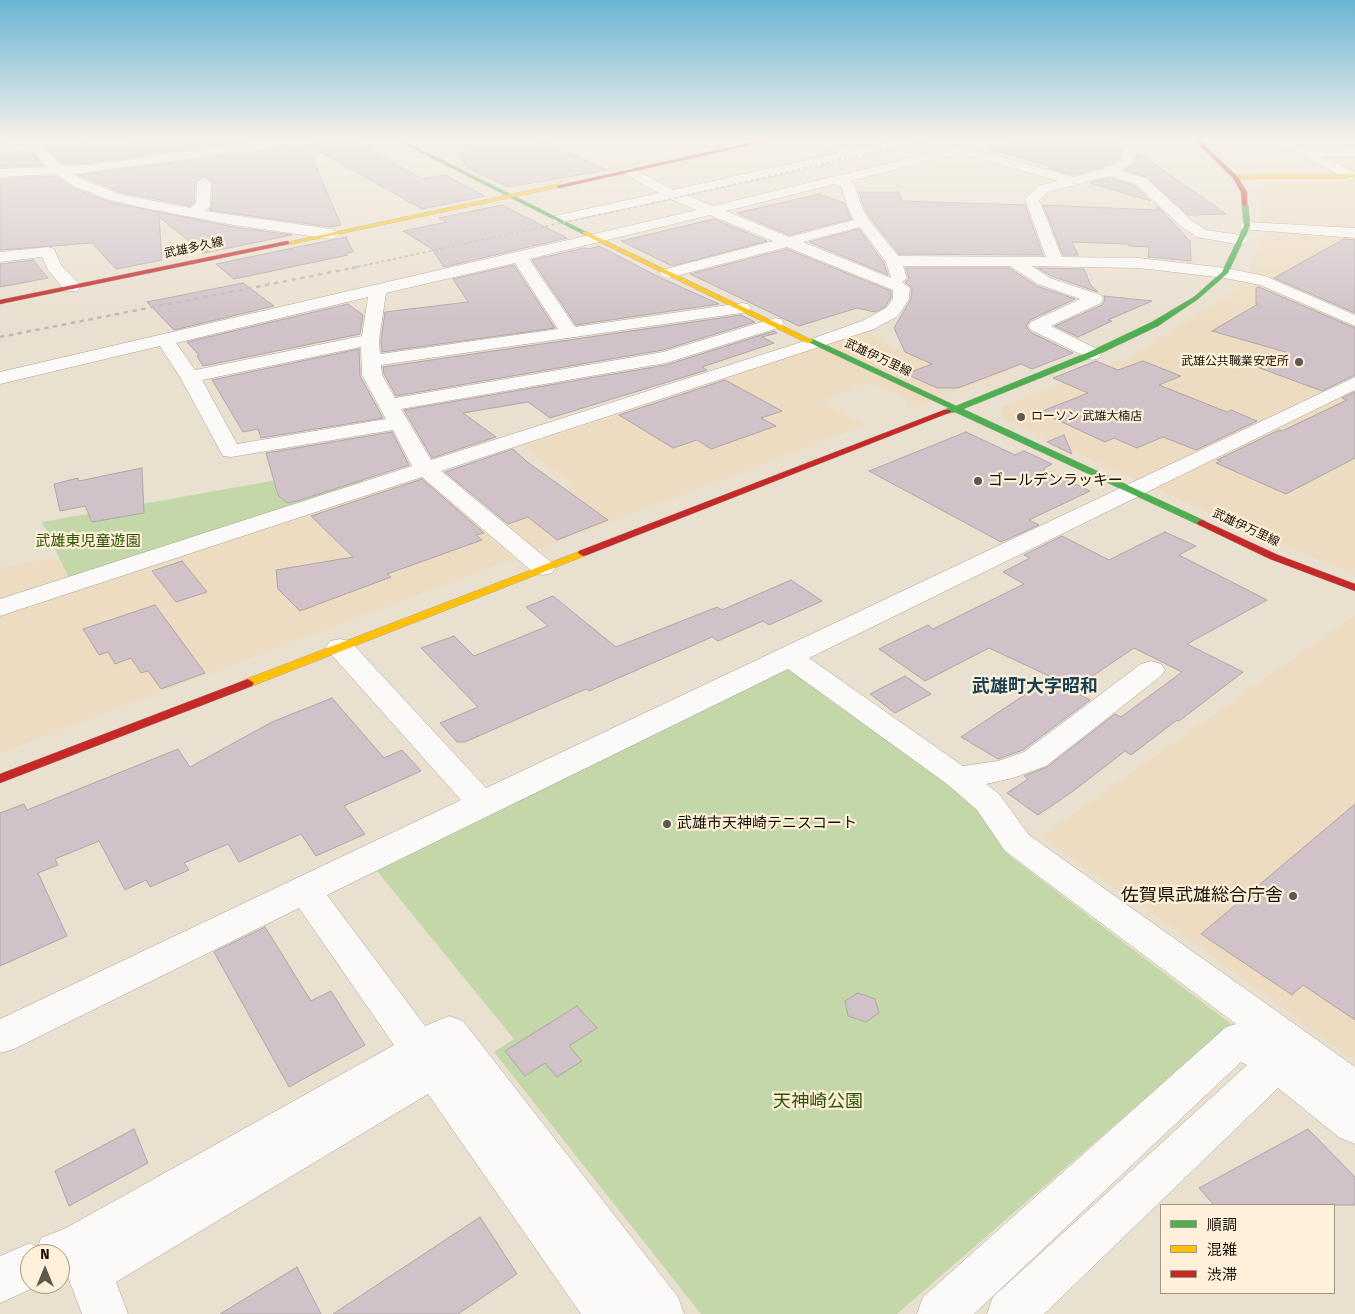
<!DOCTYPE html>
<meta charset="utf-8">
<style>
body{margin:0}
#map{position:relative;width:1355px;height:1314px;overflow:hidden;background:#eae0d0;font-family:"Fira Sans","Noto Sans JP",sans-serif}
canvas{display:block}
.legend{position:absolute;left:1160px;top:1204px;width:175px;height:90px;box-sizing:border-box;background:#fff0d9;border:1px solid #a19685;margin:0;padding:6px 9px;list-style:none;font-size:15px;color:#150f06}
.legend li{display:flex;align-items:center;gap:10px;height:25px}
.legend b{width:25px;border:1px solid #a19685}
.north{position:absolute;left:20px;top:1244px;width:50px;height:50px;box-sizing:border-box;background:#fff0d9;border:1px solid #a19685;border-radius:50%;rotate:0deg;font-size:14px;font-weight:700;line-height:20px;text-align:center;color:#150f06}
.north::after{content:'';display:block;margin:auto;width:18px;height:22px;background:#60584d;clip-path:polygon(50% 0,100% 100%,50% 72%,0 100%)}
</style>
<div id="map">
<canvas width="1355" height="1314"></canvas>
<ul class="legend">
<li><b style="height:6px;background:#4caf50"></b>順調</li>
<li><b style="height:6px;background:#ffc107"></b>混雑</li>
<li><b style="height:6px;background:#c62828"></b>渋滞</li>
</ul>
<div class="north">N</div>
</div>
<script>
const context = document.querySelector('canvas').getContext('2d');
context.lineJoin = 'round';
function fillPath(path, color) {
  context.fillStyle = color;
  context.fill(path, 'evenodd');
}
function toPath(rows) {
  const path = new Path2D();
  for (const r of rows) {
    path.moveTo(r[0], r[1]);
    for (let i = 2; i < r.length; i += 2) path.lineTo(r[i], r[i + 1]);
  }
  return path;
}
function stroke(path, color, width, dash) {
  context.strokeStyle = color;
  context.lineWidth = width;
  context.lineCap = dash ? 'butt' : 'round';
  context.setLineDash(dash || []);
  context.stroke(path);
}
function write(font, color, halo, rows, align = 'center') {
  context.font = font + ' "Fira Sans","Noto Sans JP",sans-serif';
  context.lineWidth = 4.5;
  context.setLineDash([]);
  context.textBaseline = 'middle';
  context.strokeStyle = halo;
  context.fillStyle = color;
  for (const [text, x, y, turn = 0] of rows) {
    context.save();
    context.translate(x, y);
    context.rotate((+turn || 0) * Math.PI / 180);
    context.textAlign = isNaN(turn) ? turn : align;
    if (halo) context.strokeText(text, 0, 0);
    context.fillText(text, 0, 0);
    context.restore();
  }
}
fillPath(toPath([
 [1355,180,1355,302,1322,301,1355,318,1355,574,1264,538,1002,419,1002,407,1133,356,1245,284,1265,230,1254,186,1271,181],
 [866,331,897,349,928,358,961,348,1011,371,908,409,906,398,869,382,821,402,866,425,0,753,0,567,60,558,69,577,431,464,493,515,576,486,521,447],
 [1355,615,1355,1062,1189,939,1040,837]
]), '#eddcc2');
fillPath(toPath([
 [349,467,366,483,69,578,42,522],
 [787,667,970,800,1011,857,1231,1024,897,1314,701,1314,494,1052,514,1039,377,871]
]), '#c3d7a8');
const building = toPath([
 [168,139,190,139,195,143,224,139,244,139,246,141,89,163,63,164,47,148,85,143,92,149,168,139],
 [346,139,356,139,383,157,422,179,445,175,485,196,422,209,308,145,346,139],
 [1012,139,1112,139,1121,148,1120,159,1103,167,1073,175,1048,168,1053,167,989,149,1008,144,1012,139],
 [306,143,341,225,331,227,209,210,212,206,213,182,205,176,195,182,194,203,190,206,120,192,79,175,302,145,306,143],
 [547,143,607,170,508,187,468,168,455,151,547,143],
 [30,150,43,165,0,167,0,155,30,150],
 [1137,152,1226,214,1188,215,1147,177,1125,170,1135,164,1137,152],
 [55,176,75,189,110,202,234,227,292,235,204,253,159,217,162,260,116,269,92,243,0,250,0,179,55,176],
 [1109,178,1135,186,1151,201,1090,183,1109,178],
 [859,192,899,192,902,201,1025,205,1043,255,899,254,871,219,864,207,859,192],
 [819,194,844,203,851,219,789,235,737,213,819,194],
 [502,205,567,238,444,267,432,249,403,231,447,222,439,218,502,205],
 [1043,205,1156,210,1157,206,1190,241,1191,261,1148,257,1149,247,1129,246,1128,244,1072,242,1078,255,1063,255,1043,205],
 [714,219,767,241,672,266,621,241,714,219],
 [859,229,884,263,888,275,809,242,859,229],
 [346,237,353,252,346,253,348,255,234,279,216,264,346,237],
 [1344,239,1355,240,1355,313,1274,278,1344,239],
 [599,246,661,278,719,304,576,325,532,260,584,248,589,249,599,246],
 [787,249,891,291,891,298,885,307,875,312,857,308,799,326,690,274,787,249],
 [33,260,48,278,0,287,0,264,33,260],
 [514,265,555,328,382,352,381,340,385,312,468,302,453,279,514,265],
 [906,268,1009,268,1037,286,1075,299,1030,320,1026,326,1030,332,1073,353,1032,369,1021,364,958,388,937,388,906,374,932,364,905,352,894,328,911,299,912,288,905,282,909,279,906,268],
 [1038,268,1084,269,1090,284,1098,292,1051,276,1038,268],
 [243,283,274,306,174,330,147,302,243,283],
 [1259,287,1355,328,1355,375,1322,391,1257,367,1289,353,1212,331,1258,304,1256,304,1256,288,1259,287],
 [1104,296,1152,301,1108,320,1112,321,1078,337,1055,326,1102,305,1105,300,1104,296],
 [348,304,363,315,360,334,203,366,197,356,199,355,187,342,348,304],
 [741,315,755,322,663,350,396,396,384,374,383,367,741,315],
 [774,331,777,333,762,337,774,343,702,367,707,370,550,418,528,402,463,413,496,437,432,458,404,410,666,365,774,331],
 [359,349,360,376,383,418,261,438,258,429,243,432,212,380,359,349],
 [1096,361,1118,370,1143,361,1181,376,1159,385,1227,412,1231,410,1257,421,1196,450,1163,437,1137,448,1114,438,1105,442,1040,412,1088,393,1053,378,1096,361],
 [725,380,782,411,761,418,776,426,711,449,697,440,673,448,619,415,725,380],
 [1355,392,1355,458,1286,494,1216,463,1221,461,1217,460,1279,430,1282,431,1347,400,1342,398,1355,392],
 [392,432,409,465,297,501,287,503,278,495,266,453,392,432],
 [966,432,1015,455,1024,451,1052,464,1043,469,1090,491,1029,520,1039,525,1001,542,869,471,966,432],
 [1064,435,1072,454,1047,442,1064,435],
 [513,449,526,461,608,520,557,540,528,517,508,524,445,472,513,449],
 [142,468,144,513,92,522,85,506,60,511,54,484,78,478,79,481,142,468],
 [422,479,484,533,476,535,482,540,387,574,391,577,300,611,278,589,276,570,353,557,311,516,422,479],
 [1165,532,1196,546,1179,555,1267,600,1187,644,1243,672,1179,721,1177,720,1131,755,1125,751,1072,792,1038,815,1007,793,1028,779,1024,776,1047,767,1115,714,1121,717,1182,672,1134,648,1075,688,989,648,925,681,879,649,928,625,933,629,1024,584,1003,572,1030,558,1024,555,1062,536,1109,560,1165,532],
 [182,561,207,592,176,602,152,571,182,561],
 [791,580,822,601,769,625,763,621,718,641,712,637,589,691,586,689,465,742,457,742,440,723,478,707,421,648,454,636,474,656,548,626,526,607,553,596,616,647,717,607,722,610,791,580],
 [155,605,205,673,161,689,148,671,141,673,131,658,115,664,108,652,99,655,83,629,155,605],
 [905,676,931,694,895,713,870,694,905,676],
 [1050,678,1090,700,1023,750,998,759,961,737,1050,678],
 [332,698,384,758,402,750,421,771,344,806,365,834,316,856,301,834,239,862,228,844,184,863,189,870,150,887,146,880,125,890,99,841,55,859,58,865,38,873,67,936,0,966,0,813,24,804,27,810,178,749,190,767,272,722,332,698],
 [1355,804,1355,1020,1303,985,1292,995,1201,934,1355,804],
 [265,927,311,1001,331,991,365,1045,289,1087,214,952,265,927],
 [858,993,875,999,879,1013,866,1022,848,1016,845,1001,858,993],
 [577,1006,597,1028,569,1046,582,1061,557,1077,545,1063,525,1076,505,1051,577,1006],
 [134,1129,148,1163,69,1206,55,1171,134,1129],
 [1308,1129,1355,1177,1355,1205,1214,1205,1199,1188,1308,1129],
 [480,1217,517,1274,458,1314,333,1314,480,1217],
 [297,1267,321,1314,220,1314,297,1267]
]);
fillPath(building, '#d0c2c8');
stroke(building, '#afa7a5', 1);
const street = toPath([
 [0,139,13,139,11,142,0,144,0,139],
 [22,139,35,139,62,166,89,165,274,139,308,139,302,143,73,174,86,181,119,194,190,208,196,204,197,182,204,178,211,182,210,206,205,211,331,229,336,231,339,234,336,237,331,239,234,225,149,209,110,200,76,187,56,174,0,177,0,169,47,167,22,139],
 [806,139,824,139,852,150,902,139,926,139,924,142,853,159,686,195,713,206,988,139,1010,139,1008,142,976,150,1073,177,1104,169,1122,160,1123,147,1114,139,1128,139,1135,146,1134,162,1121,171,1146,178,1192,221,1206,230,1241,235,1246,237,1249,240,1246,243,1241,245,1197,237,1182,227,1136,184,1109,176,1048,192,1039,200,1062,257,1139,258,1225,268,1265,276,1355,315,1355,326,1260,285,1225,278,1139,268,1032,266,1050,278,1101,295,1103,299,1101,303,1051,326,1099,350,1101,354,1099,358,1092,360,1031,330,1028,326,1031,322,1080,299,1038,284,1010,266,903,266,907,278,902,282,910,288,909,299,898,316,874,329,441,471,552,563,555,568,552,573,543,575,534,573,422,477,0,616,0,599,412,466,393,430,231,457,223,456,180,377,160,346,0,384,0,372,697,210,670,199,559,223,554,222,552,219,554,216,559,215,659,193,625,174,623,171,625,168,630,167,673,190,838,153,806,139],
 [961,153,1058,181,1038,186,1025,199,1046,257,898,256,869,220,862,208,854,184,850,181,961,153],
 [835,184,841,186,848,208,854,220,789,237,726,211,835,184],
 [710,215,773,241,662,270,660,273,662,276,668,278,787,247,893,290,893,299,886,308,862,321,811,339,431,460,401,409,666,363,781,327,784,323,781,319,775,318,663,352,395,398,382,375,381,365,748,312,751,308,748,304,742,303,575,327,529,259,710,215],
 [860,227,886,262,891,278,803,242,860,227],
 [515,263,558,329,380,354,379,340,386,293,515,263],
 [368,297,362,336,195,370,176,343,368,297],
 [361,347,362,375,386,419,237,444,202,380,361,347],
 [1269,139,1285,139,1307,150,1355,148,1355,156,1322,157,1355,172,1355,179,1347,179,1269,139],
 [1247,222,1355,228,1355,238,1242,229,1240,226,1242,223,1247,222],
 [48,247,54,249,61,265,78,283,80,287,78,291,66,291,48,270,42,257,0,262,0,252,48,247],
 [1355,377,1355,390,809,658,963,766,998,761,1024,752,1141,664,1151,661,1161,664,1165,670,1161,676,1046,766,1013,778,986,784,999,794,1029,835,1355,1067,1355,1144,1340,1138,1278,1088,1044,1314,987,1314,993,1297,1247,1065,1241,1062,974,1314,917,1314,923,1297,1226,1027,1236,1024,1005,851,977,810,947,784,788,669,327,895,425,1026,449,1016,463,1021,678,1297,684,1314,581,1314,428,1094,116,1282,128,1314,82,1314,66,1272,60,1275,60,1254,30,1254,30,1284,42,1284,0,1303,0,1256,30,1243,38,1247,41,1238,66,1228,394,1045,299,908,14,1049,0,1053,0,1019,461,800,330,653,326,647,330,641,340,639,350,641,486,788,1355,377]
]);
const fast = toPath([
 [394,139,400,139,588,233,583,234,394,139],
 [1245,203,1248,205,1250,226,1228,273,1198,299,1158,326,1095,356,963,409,1205,521,1207,523,1205,525,1199,525,955,412,944,414,944,410,949,408,806,341,813,339,956,406,1089,352,1152,322,1194,297,1222,272,1244,226,1242,205,1245,203]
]);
const slow = toPath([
 [1355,174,1355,178,1235,179,1232,177,1235,175,1355,174],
 [559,184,561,187,287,245,284,243,559,184],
 [583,232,587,232,814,341,807,343,583,234,583,232],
 [583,550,588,553,587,555,252,686,244,686,242,683,244,680,583,550]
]);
const jam = toPath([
 [767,139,777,139,559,188,556,186,767,139],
 [1193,139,1198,139,1237,176,1247,192,1247,206,1242,205,1241,192,1233,178,1193,139],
 [287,241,289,242,289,244,0,304,0,300,287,241],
 [944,410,950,410,951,412,587,555,583,556,578,553,579,551,944,410],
 [1202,520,1278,555,1355,584,1355,591,1270,559,1199,525,1197,523,1199,521,1202,520],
 [248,679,254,683,252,686,0,783,0,774,248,679]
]);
stroke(street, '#aaa297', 1);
stroke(fast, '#aaa297', 1);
stroke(slow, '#aaa297', 1);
stroke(jam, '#aaa297', 1);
fillPath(street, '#fcfaf8');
fillPath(fast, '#4caf50');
fillPath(slow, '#ffc107');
fillPath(jam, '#c62828');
stroke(toPath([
 [352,268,636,207,931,139]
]), '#bdbbb6', 2, [3, 3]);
stroke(toPath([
 [0,337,358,267]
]), '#bdbbb6', 2.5, [4.5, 4.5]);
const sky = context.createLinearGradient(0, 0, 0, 323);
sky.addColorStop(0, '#69b5d3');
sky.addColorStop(0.43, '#f6f1ea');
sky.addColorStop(1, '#f6f1ea00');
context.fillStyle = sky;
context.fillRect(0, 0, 1355, 323);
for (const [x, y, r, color] of [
 [1299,362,5,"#60584d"],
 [1021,417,5,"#60584d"],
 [978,481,5,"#60584d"],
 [667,824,5,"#60584d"],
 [1293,896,5,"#60584d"]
]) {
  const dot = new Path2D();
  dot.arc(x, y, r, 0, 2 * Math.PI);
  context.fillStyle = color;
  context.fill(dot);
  stroke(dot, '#fff0d9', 2);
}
write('12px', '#150f06', '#fff0d9', [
 ["武雄多久線",194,248,-12],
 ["武雄伊万里線",878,358,25],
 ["武雄伊万里線",1246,528,25]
]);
write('12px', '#150f06', '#fff0d9', [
 ["武雄公共職業安定所",1289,362],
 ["ローソン 武雄大楠店",1031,417,"left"]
], 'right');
write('15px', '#150f06', '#fff0d9', [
 ["ゴールデンラッキー",988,481],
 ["武雄市天神崎テニスコート",677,824]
], 'left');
write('15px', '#2c5403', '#fff0d9', [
 ["武雄東児童遊園",88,542]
]);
write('bold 18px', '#184258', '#fff0d9', [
 ["武雄町大字昭和",1035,687]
]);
write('18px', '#150f06', '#fff0d9', [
 ["佐賀県武雄総合庁舎",1283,896]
], 'right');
write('18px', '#2c5403', '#fff0d9', [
 ["天神崎公園",818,1102]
]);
</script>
